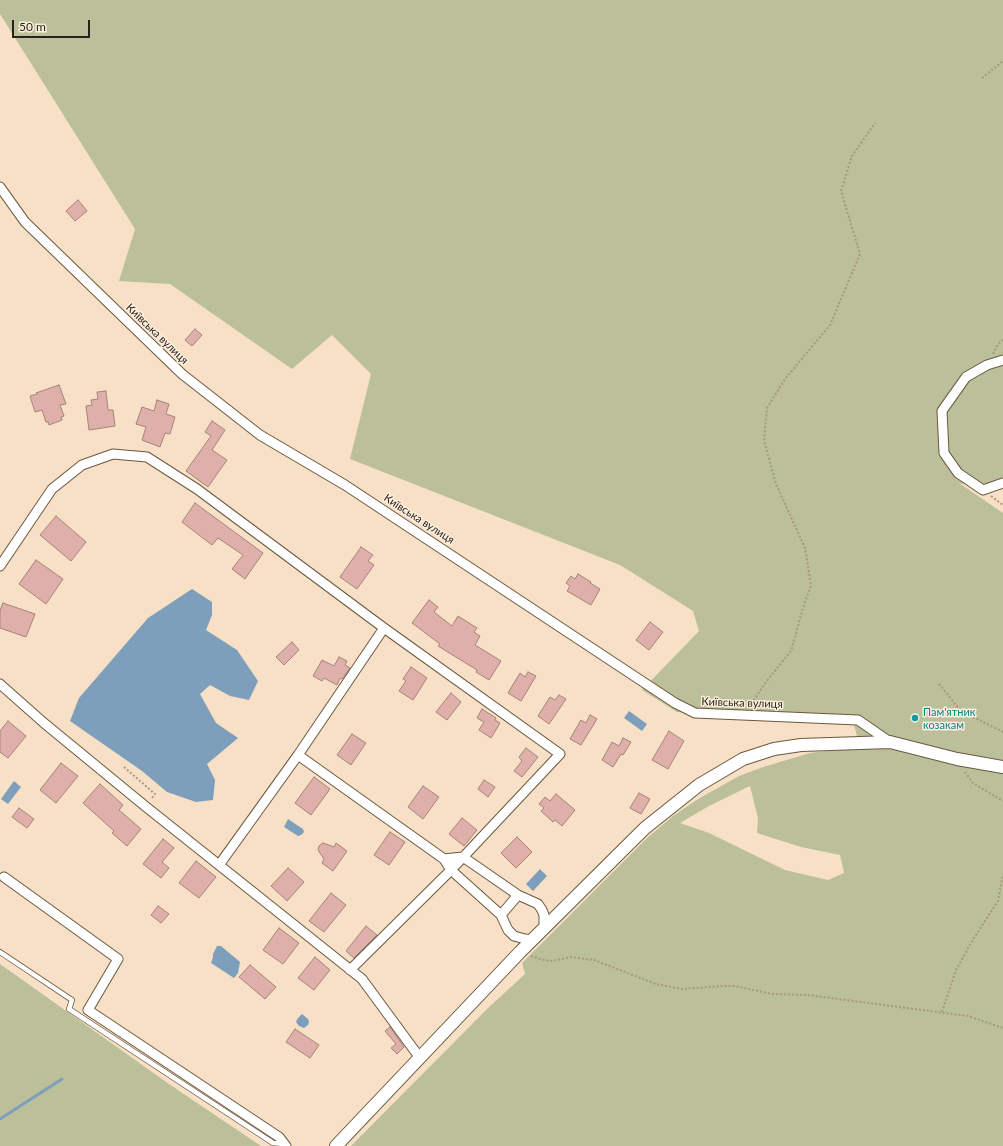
<!DOCTYPE html>
<meta charset="utf-8">
<style>
body{margin:0}
#map{position:relative;width:1003px;height:1146px;overflow:hidden;background:#f7e0c5;font-family:Lato,sans-serif}
canvas{display:block}
.scale{position:absolute;left:12px;top:20px;width:78px;height:18px;box-sizing:border-box;border:2px solid #2a2218;border-top:0;padding-left:5px;font-size:12px;line-height:14px;white-space:nowrap;color:#2a2218;-webkit-text-stroke:3px #fdefde;paint-order:stroke}
</style>
<div id="map">
<canvas width="1003" height="1146"></canvas>
<div class="scale">50 m</div>
</div>
<script>
const context = document.querySelector('canvas').getContext('2d');
context.lineJoin = 'round';
function fillPath(path, color) {
  context.fillStyle = color;
  context.fill(path, 'evenodd');
}
function toPath(rows) {
  const path = new Path2D();
  for (const r of rows) {
    path.moveTo(r[0], r[1]);
    for (let i = 2; i < r.length; i += 2) path.lineTo(r[i], r[i + 1]);
  }
  return path;
}
function stroke(path, color, width, dash) {
  context.strokeStyle = color;
  context.lineWidth = width;
  context.lineCap = dash ? 'butt' : 'round';
  context.setLineDash(dash || []);
  context.stroke(path);
}
function write(font, color, halo, rows, align = 'center') {
  context.font = font + ' Lato,sans-serif';
  context.lineWidth = 3;
  context.setLineDash([]);
  context.textBaseline = 'middle';
  context.strokeStyle = halo;
  context.fillStyle = color;
  for (const [text, x, y, turn = 0] of rows) {
    context.save();
    context.translate(x, y);
    context.rotate((+turn || 0) * Math.PI / 180);
    context.textAlign = isNaN(turn) ? turn : align;
    if (halo) context.strokeText(text, 0, 0);
    context.fillText(text, 0, 0);
    context.restore();
  }
}
fillPath(toPath([
 [0,0,1003,0,1003,482,983,489,959,483,1003,513,1003,1146,351,1146,488,1008,525,974,522,963,647,838,673,816,698,799,739,776,763,767,810,753,841,749,859,744,852,717,677,712,642,690,699,631,693,611,620,565,350,459,371,374,332,335,292,369,170,284,119,281,135,229,0,14],
 [750,786,758,818,757,833,801,847,840,855,844,873,828,880,785,870,709,833,680,823,709,806],
 [0,964,169,1084,261,1146,0,1146]
]), '#bcc09a');
fillPath(toPath([
 [192,589,212,602,212,615,206,630,237,650,258,681,249,700,230,696,210,685,200,694,216,723,238,738,207,764,215,780,213,800,196,802,167,792,142,771,70,721,79,698,148,618],
 [629,711,647,724,642,731,624,718],
 [14,781,21,787,8,804,1,799],
 [288,819,303,829,304,832,301,835,298,836,284,827],
 [540,869,547,876,533,891,526,884],
 [217,946,221,946,240,962,238,973,234,978,211,963,213,957,213,954],
 [302,1014,308,1019,309,1022,308,1025,304,1028,299,1026,296,1022,298,1018]
]), '#7d9fbb');
stroke(toPath([
 [0,1119,62,1079]
]), '#7d9fbb', 3);
const building = toPath([
 [78,200,87,211,75,221,66,211,78,200],
 [195,329,202,335,192,346,185,340,195,329],
 [59,385,66,404,60,405,64,416,61,417,62,420,49,425,48,422,46,422,42,410,35,412,30,396,37,394,36,393,59,385],
 [106,391,108,410,113,410,115,426,89,430,86,406,92,405,91,400,98,399,97,392,106,391],
 [157,400,169,404,166,414,175,417,170,434,165,433,160,447,142,440,146,427,136,424,142,407,154,411,157,400],
 [212,421,225,430,212,450,227,460,208,487,186,471,211,436,205,432,212,421],
 [195,503,263,553,245,579,232,569,243,555,218,538,212,545,182,522,195,503],
 [56,516,86,542,71,561,40,535,56,516],
 [361,547,373,555,368,561,374,565,357,589,340,577,361,547],
 [36,560,63,579,46,604,19,584,36,560],
 [578,574,591,582,590,583,600,589,591,605,567,591,570,586,566,583,571,576,575,579,578,574],
 [429,600,438,607,434,612,452,626,458,616,477,628,474,632,480,636,475,645,501,661,489,680,476,672,477,670,438,646,440,644,412,623,429,600],
 [3,603,35,614,26,637,0,628,0,610,3,603],
 [650,622,663,632,649,650,636,640,650,622],
 [292,642,299,650,284,665,276,657,292,642],
 [339,657,347,661,345,665,350,668,342,679,340,678,337,685,324,678,322,681,313,676,322,660,334,666,339,657],
 [411,667,427,678,413,700,399,691,406,681,403,679,411,667],
 [528,672,536,676,521,701,508,693,520,673,525,677,528,672],
 [451,693,461,702,447,720,436,712,451,693],
 [559,695,566,699,549,724,538,716,550,697,555,700,559,695],
 [482,709,496,718,495,720,500,723,491,738,479,730,484,722,477,718,482,709],
 [590,715,597,719,581,745,570,739,581,720,586,723,590,715],
 [8,721,26,736,8,758,0,752,0,731,8,721],
 [669,731,684,741,668,769,652,760,669,731],
 [352,734,366,743,351,765,337,755,352,734],
 [623,738,631,742,623,755,621,754,613,767,602,760,612,742,619,746,623,738],
 [526,748,538,757,522,777,514,771,522,761,519,757,526,748],
 [61,763,78,776,56,803,40,790,61,763],
 [314,777,330,789,311,815,295,803,314,777],
 [484,780,495,787,488,797,478,789,484,780],
 [100,784,123,805,119,810,141,829,127,846,112,833,114,831,83,803,100,784],
 [423,786,439,797,423,819,408,807,423,786],
 [639,793,650,799,641,814,630,808,639,793],
 [556,794,575,810,562,826,555,820,553,822,541,811,544,808,539,804,545,797,550,801,556,794],
 [19,808,34,819,27,828,12,817,19,808],
 [462,818,477,830,464,846,449,834,462,818],
 [390,832,405,842,389,865,374,855,390,832],
 [517,837,532,852,516,868,501,853,517,837],
 [163,839,174,848,162,862,169,868,161,878,143,864,163,839],
 [323,843,334,847,336,843,347,851,333,871,322,863,324,859,318,850,319,846,323,843],
 [196,861,216,877,199,898,179,883,196,861],
 [288,868,304,882,287,901,271,886,288,868],
 [331,893,346,905,324,932,309,921,331,893],
 [158,906,169,914,161,923,151,915,158,906],
 [366,926,377,935,354,958,346,951,366,926],
 [279,928,299,943,283,964,263,950,279,928],
 [315,957,330,970,314,990,298,978,315,957],
 [250,965,276,987,265,999,239,977,250,965],
 [390,1027,404,1047,397,1054,391,1048,396,1044,385,1031,390,1027],
 [295,1029,319,1045,310,1058,286,1042,295,1029]
]);
fillPath(building, '#dfb0a9');
stroke(building, '#a5827c', 1);
const service = toPath([
 [0,952,72,1000,69,1009,273,1143,284,1144]
]);
const minor = toPath([
 [0,187,25,222,182,374,260,435,345,485,675,703,695,713,858,720,890,742],
 [1003,360,987,365,966,377,942,411,944,453,958,473,983,490,1003,483],
 [0,566,52,489,82,465,113,454,147,457,197,489,384,628,560,754,451,870,350,970],
 [0,684,44,723,145,806,362,979,420,1058],
 [298,755,444,859,451,870,501,915,508,930,514,936,525,939,533,940],
 [444,859,463,857,518,895,538,904,542,910,544,915,544,928],
 [219,865,298,755,384,628],
 [4,877,118,959,88,1010,279,1137,286,1146],
 [501,915,518,895]
]);
const secondary = toPath([
 [336,1146,520,952,645,828,699,785,743,759,774,749,801,745,890,742,957,759,1003,767]
]);
stroke(service, '#6b5840', 6);
stroke(minor, '#6b5840', 11);
stroke(secondary, '#6b5840', 14);
stroke(toPath([
 [982,78,1003,61],
 [993,354,998,344,1003,340],
 [991,496,1003,505],
 [939,684,961,711,1003,732],
 [749,707,766,682,791,651,803,608,811,585,805,548,776,484,764,440,767,408,785,379,830,325,860,254,841,191,852,156,875,123],
 [124,767,155,794,151,799],
 [965,772,973,783,1003,801],
 [531,956,544,960,552,961,571,957,594,960,656,984,682,989,723,986,735,986,772,994,808,995,968,1016,1003,1028],
 [942,1012,956,970,974,938,998,901,1003,874]
]), '#a79681', 2, [2, 2]);
stroke(service, '#fff', 4.5);
stroke(minor, '#fff', 9);
stroke(secondary, '#fff', 12);
for (const [x, y, r, color] of [
 [915,718,4,"#0f9aa8"]
]) {
  const dot = new Path2D();
  dot.arc(x, y, r, 0, 2 * Math.PI);
  context.fillStyle = color;
  context.fill(dot);
  stroke(dot, '#fdefde', 1.5);
}
write('11px', '#2a2218', '#fdefde', [
 ["Київська вулиця",157,334,44],
 ["Київська вулиця",419,519,33],
 ["Київська вулиця",742,703,2]
]);
write('11px', '#0d838f', '#fdefde', [
 ["Пам'ятник",923,712],
 ["козакам",923,725]
], 'left');
</script>
